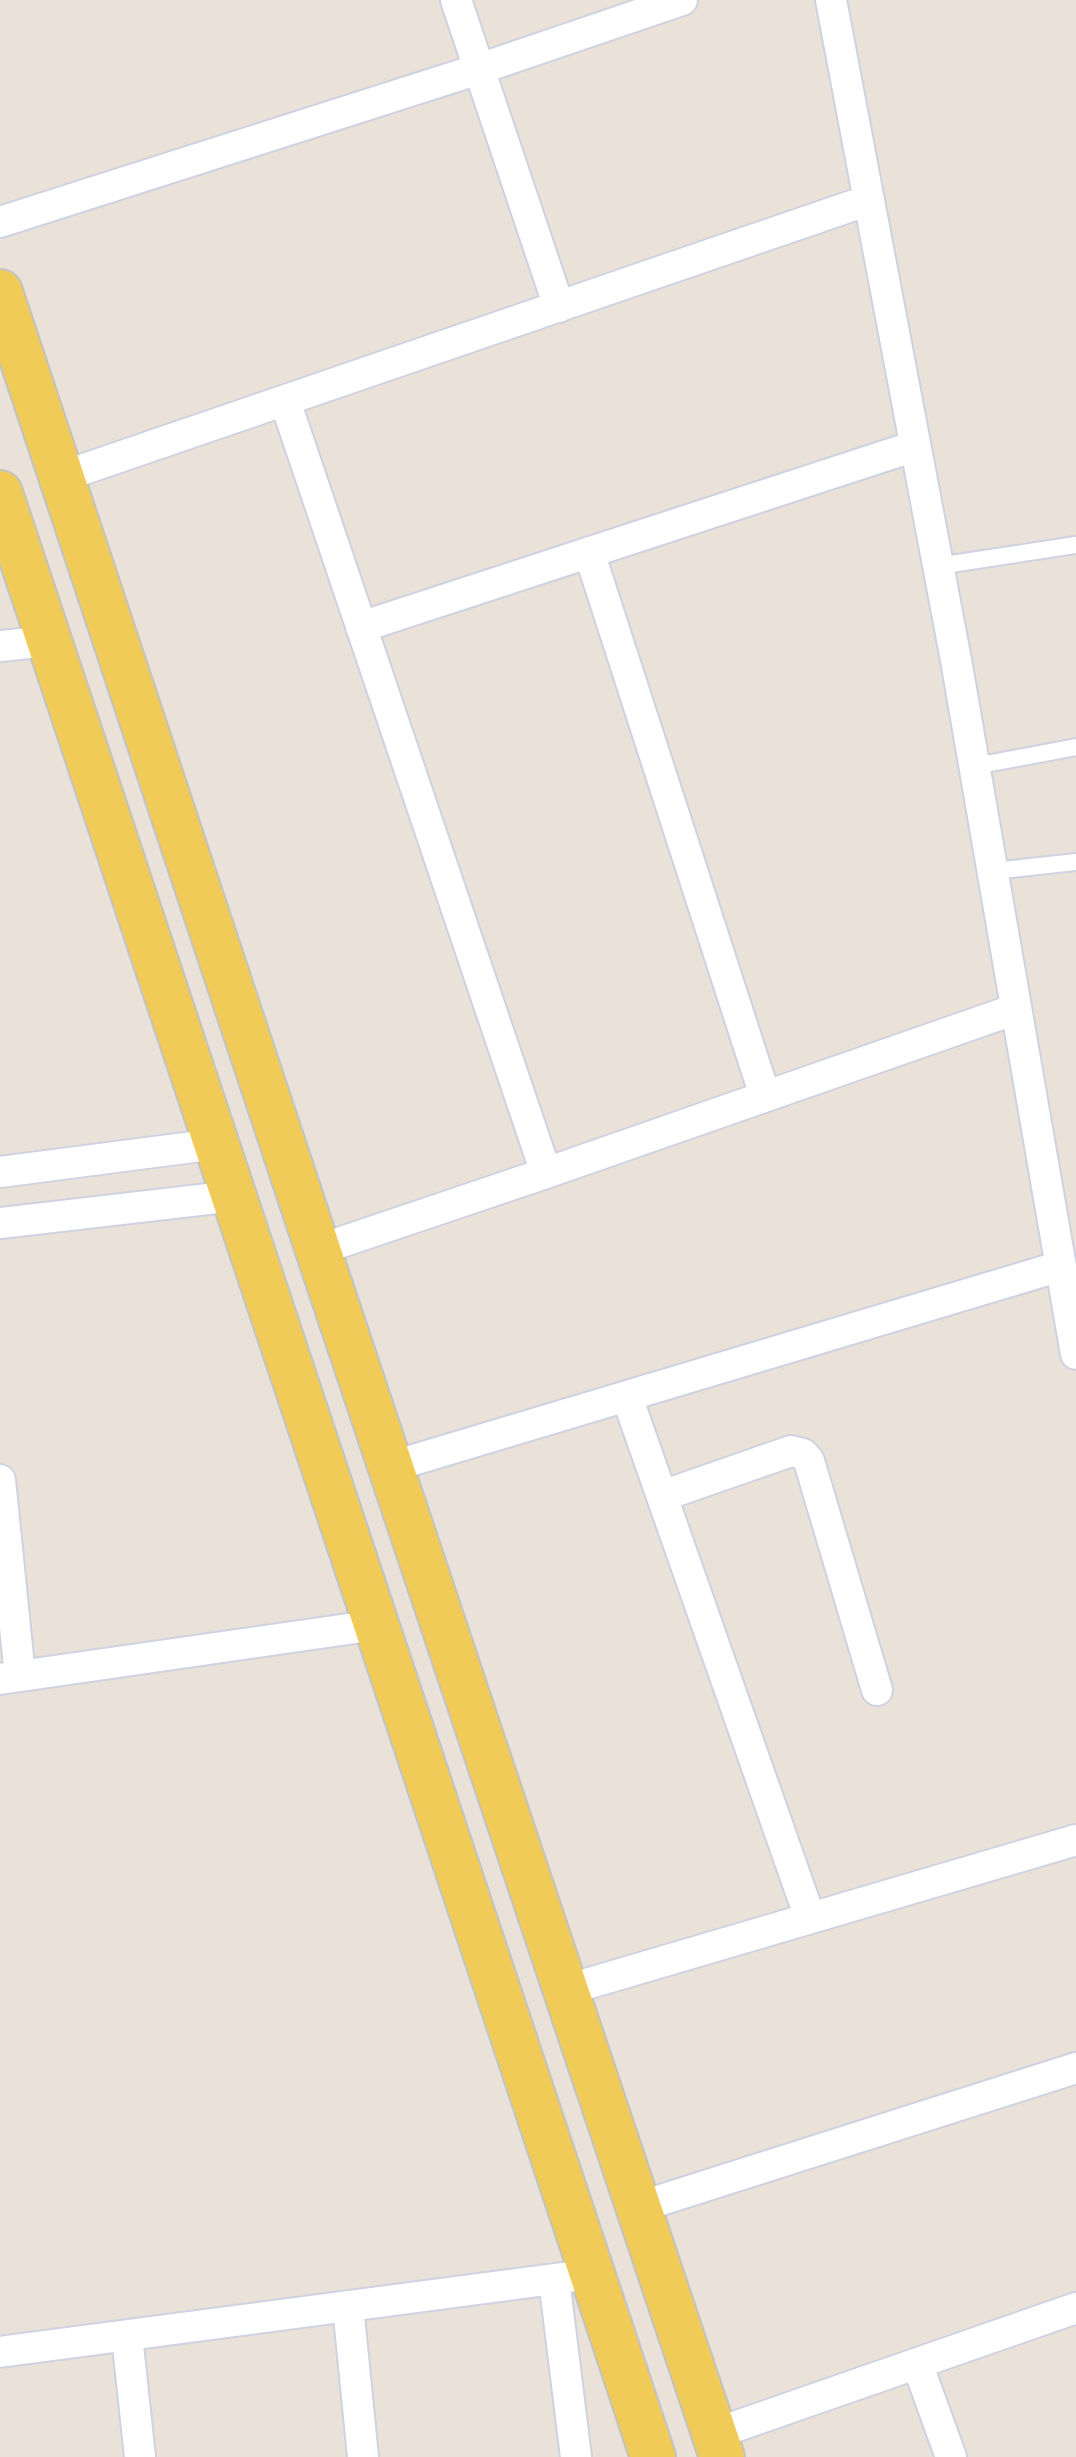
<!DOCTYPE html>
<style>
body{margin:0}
canvas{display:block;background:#eae2d8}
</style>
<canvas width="1076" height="2457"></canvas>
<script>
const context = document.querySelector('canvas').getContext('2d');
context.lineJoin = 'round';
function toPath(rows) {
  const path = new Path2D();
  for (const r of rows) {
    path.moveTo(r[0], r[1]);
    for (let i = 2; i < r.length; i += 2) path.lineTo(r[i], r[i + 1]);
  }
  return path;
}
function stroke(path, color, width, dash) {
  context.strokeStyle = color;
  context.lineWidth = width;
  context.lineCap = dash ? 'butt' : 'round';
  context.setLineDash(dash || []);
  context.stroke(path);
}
const service = toPath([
 [938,566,1076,545],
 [975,766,1076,747],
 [993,871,1076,862]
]);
const minor = toPath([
 [456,0,559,307],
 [831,0,956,660,1076,1354],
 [0,222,479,69,682,0],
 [285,401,546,1173],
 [61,477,869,200],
 [589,552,765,1096],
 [361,627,915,446],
 [0,646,49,641],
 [0,1172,216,1144],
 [0,1223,234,1196],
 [318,1250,546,1173,1016,1009],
 [627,1397,810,1918],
 [390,1467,1061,1266],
 [0,1480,20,1676],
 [662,1496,791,1451,803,1454,809,1461,877,1690],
 [0,1679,376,1625],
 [566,1990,1076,1840],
 [639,2207,1076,2068],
 [554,2279,576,2457],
 [348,2306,363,2457],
 [127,2336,140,2457],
 [0,2352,592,2274],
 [917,2363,951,2457],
 [714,2434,1076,2308]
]);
const primary = toPath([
 [0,292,318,1250,722,2457],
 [0,493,653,2457]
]);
stroke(service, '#ced2e1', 20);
stroke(minor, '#ced2e1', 34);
stroke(primary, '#c3c3c3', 48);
stroke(service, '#fff', 16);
stroke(minor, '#fff', 30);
stroke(primary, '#f0cb58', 44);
</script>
